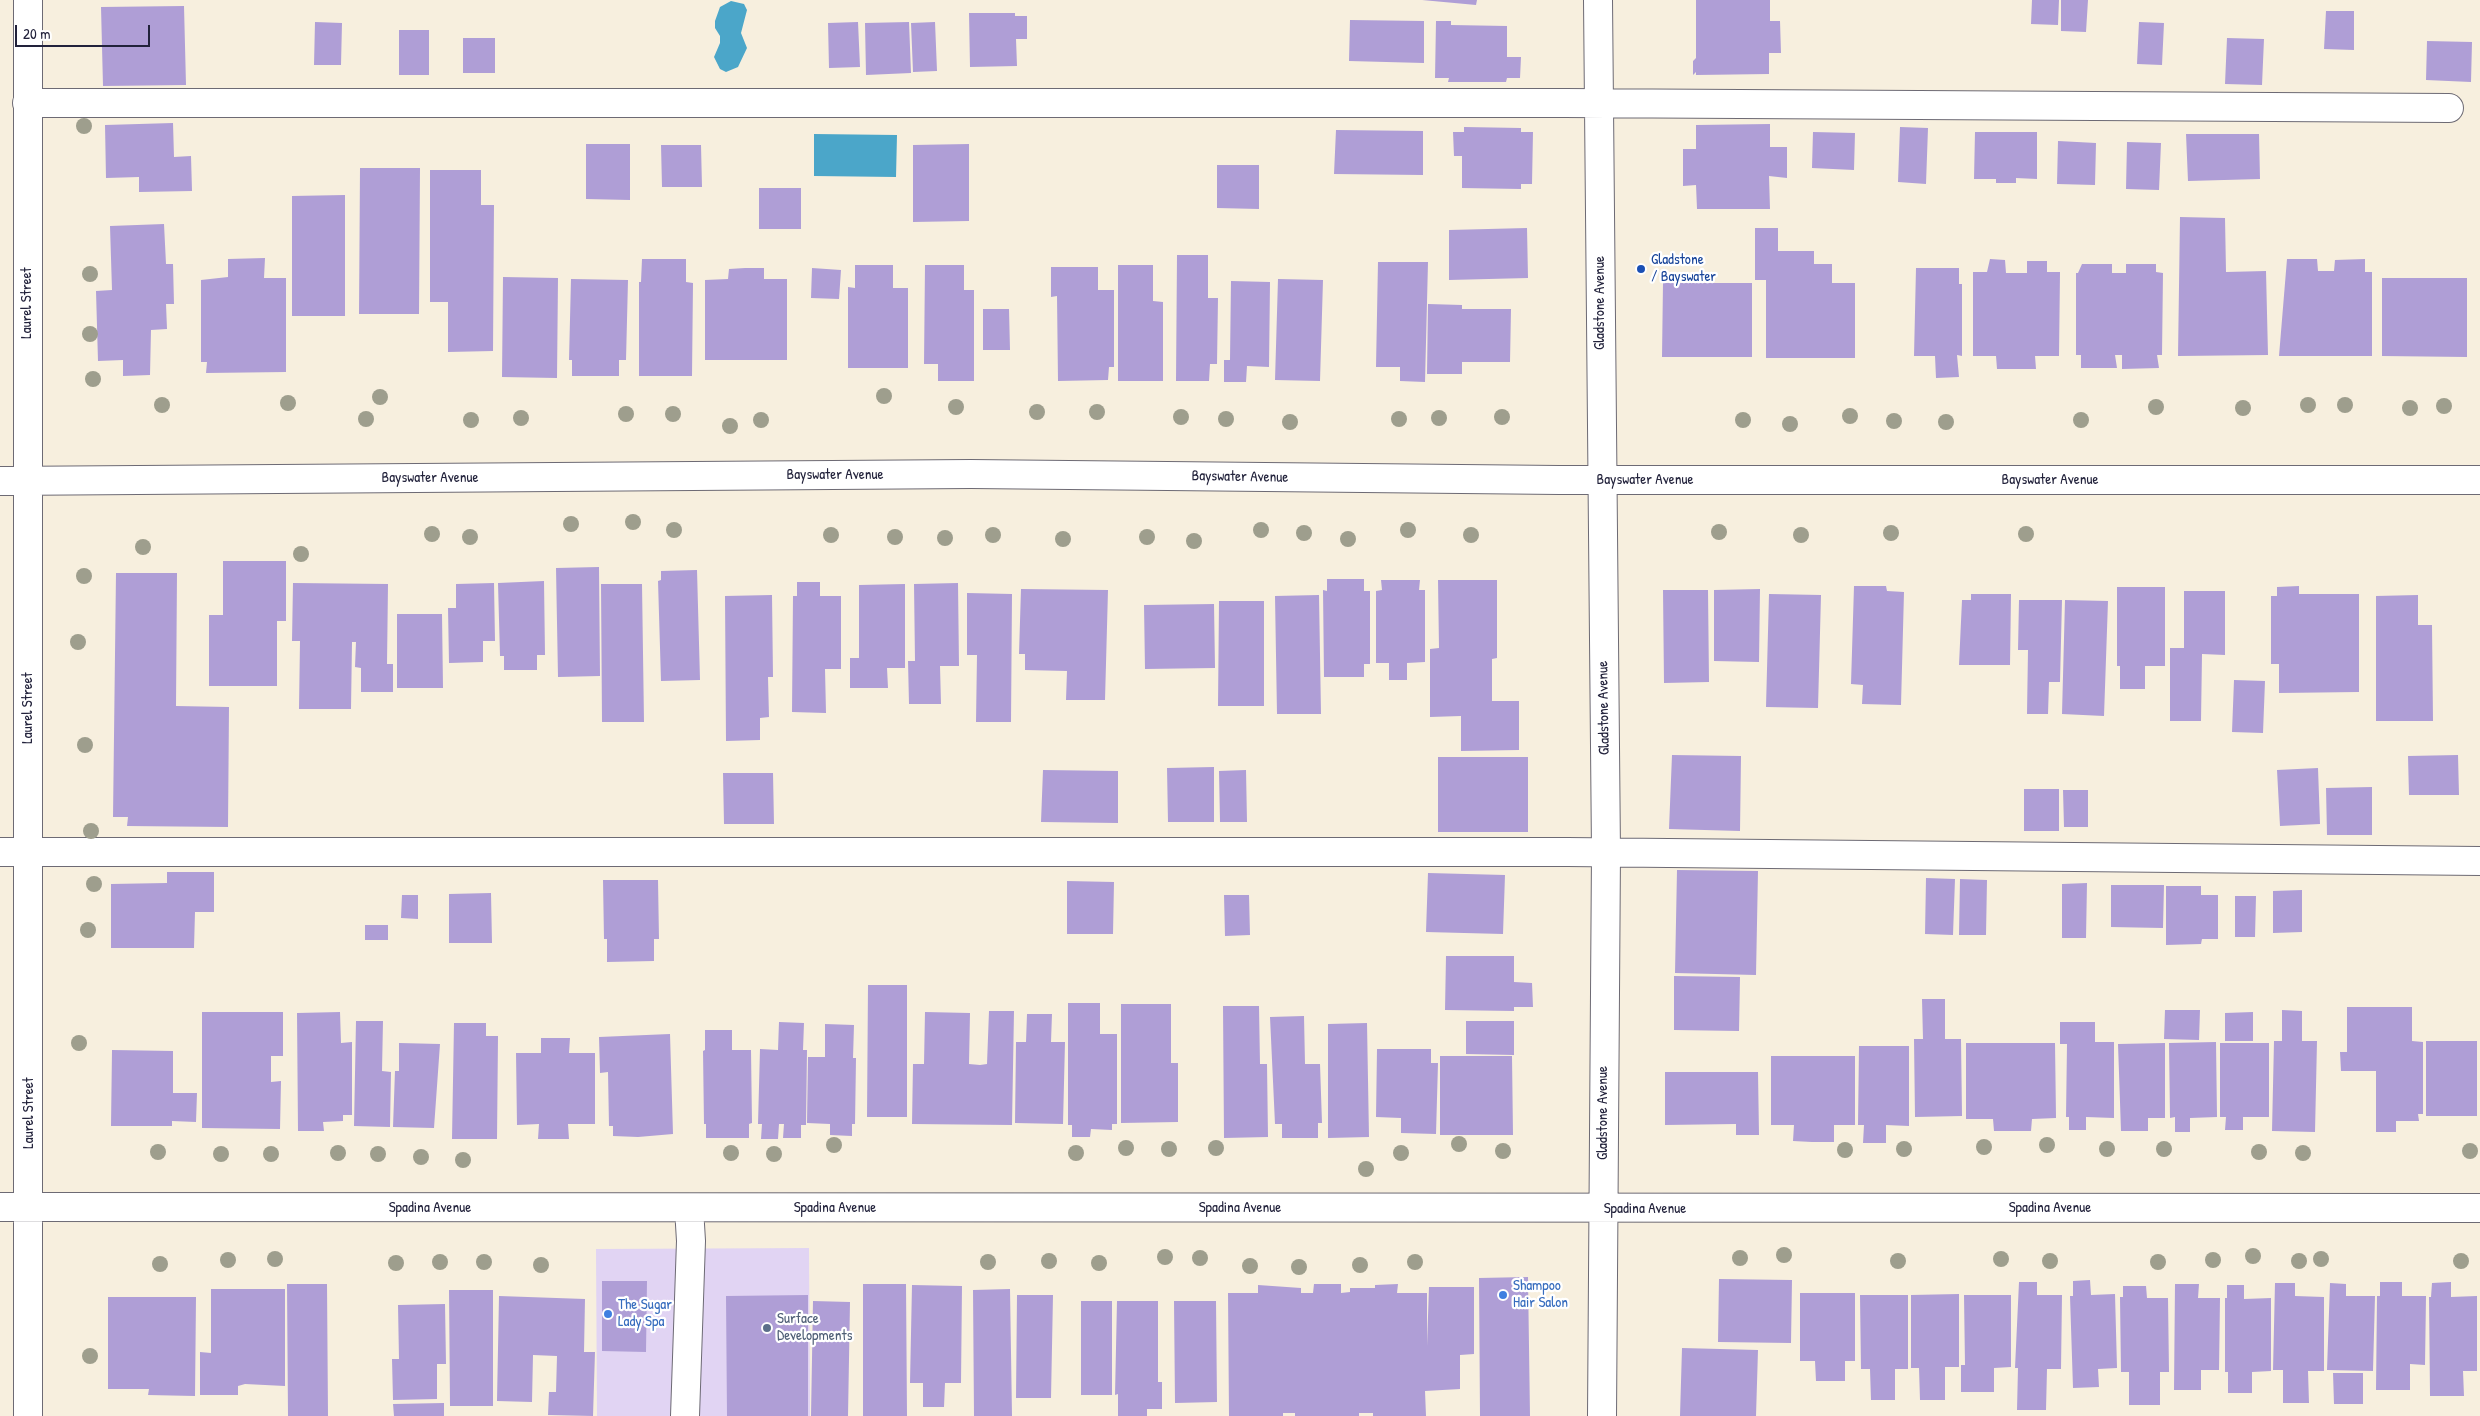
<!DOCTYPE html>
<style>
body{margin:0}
#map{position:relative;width:2480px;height:1416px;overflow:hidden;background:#f7efde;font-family:"Patrick Hand",sans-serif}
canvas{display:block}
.scale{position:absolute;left:15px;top:25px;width:135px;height:22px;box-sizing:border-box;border:2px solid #22223b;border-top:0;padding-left:6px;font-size:15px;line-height:18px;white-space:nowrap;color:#22223b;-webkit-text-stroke:4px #fff;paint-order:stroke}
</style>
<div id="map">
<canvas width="2480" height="1416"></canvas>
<div class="scale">20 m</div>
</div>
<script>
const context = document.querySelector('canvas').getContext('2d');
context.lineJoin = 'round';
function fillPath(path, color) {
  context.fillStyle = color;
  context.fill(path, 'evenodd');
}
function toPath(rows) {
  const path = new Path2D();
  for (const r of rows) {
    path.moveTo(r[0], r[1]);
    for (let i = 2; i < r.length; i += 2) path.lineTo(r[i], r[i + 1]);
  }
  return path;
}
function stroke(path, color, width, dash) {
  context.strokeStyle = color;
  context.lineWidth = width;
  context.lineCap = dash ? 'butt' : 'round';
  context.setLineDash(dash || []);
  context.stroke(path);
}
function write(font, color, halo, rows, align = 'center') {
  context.font = font + ' "Patrick Hand",sans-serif';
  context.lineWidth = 4.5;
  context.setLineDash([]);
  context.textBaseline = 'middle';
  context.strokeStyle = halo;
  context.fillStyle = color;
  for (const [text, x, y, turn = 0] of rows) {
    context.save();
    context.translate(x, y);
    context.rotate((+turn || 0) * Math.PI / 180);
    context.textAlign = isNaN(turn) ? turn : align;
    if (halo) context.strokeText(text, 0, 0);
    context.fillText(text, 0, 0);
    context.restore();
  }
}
fillPath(toPath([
 [809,1248,810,1416,597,1416,596,1249]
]), '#e1d4f3');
fillPath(toPath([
 [731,1,744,4,747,10,741,33,747,48,738,67,726,72,720,69,714,57,720,43,720,36,715,28,715,21,720,7],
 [814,134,897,135,896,177,814,176]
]), '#4ba6c9');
fillPath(toPath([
 [1422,0,1477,0,1476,5],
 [1696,0,1770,0,1770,21,1780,21,1781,53,1769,53,1769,74,1696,75,1696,72,1693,75,1693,61,1696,58],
 [2032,0,2059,0,2058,25,2031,24],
 [2061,0,2088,0,2086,32,2061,31],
 [184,6,186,85,103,86,101,7],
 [2326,11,2354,11,2354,50,2324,49],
 [969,13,1015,13,1015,16,1027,16,1027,39,1016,39,1017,66,970,67],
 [1350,20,1424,21,1424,63,1349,61],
 [1436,21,1451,21,1451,25,1507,26,1507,57,1521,57,1520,78,1507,78,1506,82,1448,82,1449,78,1435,78],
 [315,22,342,23,341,65,314,65],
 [858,22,860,67,829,68,828,23],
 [909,22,911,73,866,75,865,23],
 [935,22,937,71,913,72,911,23],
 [2139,22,2164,23,2162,65,2137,64],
 [399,30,429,30,429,75,399,75],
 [463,38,495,38,495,73,463,73],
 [2227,38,2264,39,2262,85,2225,84],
 [2427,41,2472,42,2471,82,2426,80],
 [173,123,174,157,191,156,192,191,139,192,139,177,106,178,105,125],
 [1770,124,1770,147,1787,147,1787,178,1769,176,1770,209,1697,209,1696,185,1683,186,1683,149,1696,149,1696,125],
 [1464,127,1521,128,1521,132,1533,132,1532,184,1521,184,1521,189,1462,188,1462,156,1454,156,1453,132,1464,132],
 [1900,127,1928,128,1926,184,1898,182],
 [1336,130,1423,131,1423,175,1334,174],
 [1813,132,1855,133,1854,170,1812,168],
 [1975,132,2037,132,2037,179,2016,178,2016,183,1996,183,1996,179,1974,179],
 [2186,134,2259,134,2260,179,2188,181],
 [2058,141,2096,143,2095,185,2057,184],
 [2127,142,2161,143,2159,190,2126,189],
 [586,144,630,144,630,200,586,199],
 [969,144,969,221,913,222,913,145],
 [661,145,701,145,702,187,662,187],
 [1217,165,1259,165,1259,209,1217,208],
 [360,168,420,168,419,314,359,314],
 [430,170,481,170,481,205,494,205,493,351,448,352,448,302,430,302],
 [759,188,801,188,801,229,759,229],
 [345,195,345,316,292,316,292,196],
 [2180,217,2225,218,2226,272,2266,271,2268,355,2178,356],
 [164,224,166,264,173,264,174,304,166,304,167,329,151,330,150,375,123,376,123,360,98,361,96,291,112,290,110,226],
 [1527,228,1528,278,1449,280,1449,230],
 [1755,228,1778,228,1778,251,1814,251,1814,264,1832,264,1832,283,1855,283,1855,358,1766,358,1766,280,1755,280],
 [1177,255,1208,255,1208,298,1218,298,1217,364,1210,364,1209,381,1176,381],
 [265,258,264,278,286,278,286,372,206,373,207,362,201,362,201,280,228,277,228,259],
 [642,259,686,259,686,282,693,283,692,376,639,376,639,282,641,282],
 [1990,259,2005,260,2006,273,2027,273,2027,261,2047,261,2047,272,2060,272,2059,356,2035,356,2036,369,1997,369,1996,356,1973,356,1973,272,1987,272],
 [2287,259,2317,259,2318,271,2334,271,2335,260,2365,259,2365,272,2372,272,2372,356,2279,356],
 [1378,262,1428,262,1425,382,1400,381,1400,367,1376,367],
 [2082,264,2112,264,2112,273,2126,273,2126,264,2156,264,2156,272,2163,273,2162,355,2157,355,2159,368,2122,369,2122,355,2115,355,2117,368,2081,368,2081,355,2076,355,2076,273,2078,273],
 [855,265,893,265,893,288,908,288,908,368,848,368,848,287,855,288],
 [925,265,964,265,964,290,974,290,974,381,938,381,938,364,924,364],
 [1118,265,1153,265,1153,301,1163,302,1163,381,1118,381],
 [1051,267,1098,267,1098,290,1114,290,1114,367,1109,367,1108,380,1058,381,1057,296,1051,297],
 [745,268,764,268,764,279,787,279,787,360,705,360,705,280,728,279,729,269],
 [812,268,841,270,839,299,811,298],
 [1916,268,1959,268,1959,284,1962,284,1962,356,1957,355,1959,377,1936,378,1935,356,1914,356],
 [503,277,558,278,557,378,502,377],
 [2382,278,2467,278,2467,357,2382,356],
 [571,279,628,280,626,360,619,360,619,376,572,376,572,360,569,360],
 [1278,279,1323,280,1320,381,1275,380],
 [1231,281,1270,282,1269,367,1247,366,1246,382,1224,382,1224,360,1230,360],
 [1663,283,1752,283,1752,357,1662,357],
 [1428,304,1462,305,1462,309,1511,309,1510,362,1462,362,1462,374,1427,374],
 [983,309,1009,309,1010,350,983,350],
 [223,561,286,561,286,621,277,621,277,686,209,686,209,615,223,615],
 [599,567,600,676,558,677,556,568],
 [697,570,700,680,661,681,658,581,661,580,661,571],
 [116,573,177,573,176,706,229,707,228,827,127,826,128,817,113,817],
 [1327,579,1364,579,1364,591,1370,591,1370,664,1364,664,1364,677,1324,677,1323,590,1327,591],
 [1381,580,1420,580,1419,590,1425,590,1425,662,1407,663,1407,680,1389,680,1389,663,1376,663,1376,591,1382,590],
 [1438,580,1497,580,1497,658,1492,659,1492,701,1519,701,1519,750,1461,751,1461,716,1430,717,1430,649,1439,648],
 [544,581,545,655,537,655,537,670,504,670,504,656,500,656,498,583],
 [797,582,820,582,820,596,841,596,841,669,825,669,826,713,792,712,793,596,797,596],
 [293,583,388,584,387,664,393,664,393,692,361,692,361,668,355,667,356,642,352,642,351,709,299,709,300,641,292,641],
 [494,583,495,641,483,641,483,662,449,663,448,608,456,608,456,584],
 [958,583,959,666,940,666,941,704,909,704,908,661,915,661,914,584],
 [601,584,642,584,644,722,602,722],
 [905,584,905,668,887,668,888,688,850,688,850,658,859,658,859,585],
 [1854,586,1886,586,1887,591,1904,592,1901,705,1862,704,1863,685,1851,684],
 [2299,586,2299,594,2359,594,2359,692,2279,693,2279,664,2271,664,2271,596,2277,596,2277,587],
 [2117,587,2165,587,2165,666,2145,666,2145,689,2120,689,2120,666,2117,666],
 [1021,589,1108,590,1105,700,1066,700,1067,671,1025,670,1025,654,1019,654],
 [1760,589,1759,662,1714,661,1714,590],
 [1663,590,1708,590,1709,682,1664,683],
 [2184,591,2225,591,2225,655,2202,654,2201,721,2170,721,2170,648,2184,648],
 [967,593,1012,594,1011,722,976,722,977,655,967,655],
 [1769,594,1821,595,1818,708,1766,707],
 [1971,594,2011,594,2010,665,1959,665,1962,600,1971,600],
 [772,595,773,677,768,677,769,717,760,718,760,740,726,741,725,596],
 [1319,595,1321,714,1277,714,1275,596],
 [2418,595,2418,625,2432,625,2433,721,2376,721,2376,596],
 [2019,600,2062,600,2060,682,2049,682,2048,714,2027,714,2028,650,2018,650],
 [2065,600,2108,601,2104,716,2062,714],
 [1219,601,1264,601,1264,706,1218,706],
 [1214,604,1215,668,1145,669,1144,605],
 [397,614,442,614,443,688,397,688],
 [2234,680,2265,681,2263,733,2232,732],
 [1672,755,1741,756,1740,831,1669,829],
 [2458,755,2459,795,2409,795,2408,756],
 [1438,757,1528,757,1528,832,1438,832],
 [1214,767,1214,822,1168,822,1167,768],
 [2318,768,2320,824,2280,826,2277,770],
 [1043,770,1118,771,1118,823,1041,822],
 [1246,770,1247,822,1220,822,1219,771],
 [723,773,773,773,774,824,724,824],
 [2372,787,2372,835,2327,835,2326,788],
 [2024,789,2059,789,2059,831,2024,831],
 [2063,790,2088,790,2088,827,2064,827],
 [1677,870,1758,871,1756,975,1675,973],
 [167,872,214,872,214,912,195,912,194,948,111,948,111,884,167,883],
 [1428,873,1505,875,1503,934,1426,932],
 [1926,878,1955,879,1953,935,1925,934],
 [1960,879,1987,880,1986,935,1959,935],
 [603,880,658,880,659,939,654,939,654,961,607,962,607,939,604,939],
 [1067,881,1114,882,1113,934,1067,934],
 [2087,883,2086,938,2062,938,2062,884],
 [2111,885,2164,885,2163,928,2111,927],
 [2166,886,2201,886,2201,895,2218,895,2218,939,2202,939,2201,944,2166,945],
 [2302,890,2302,932,2273,933,2273,891],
 [491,893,492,943,449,943,449,894],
 [402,895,418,895,418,919,401,918],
 [1224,895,1249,895,1250,935,1225,936],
 [2235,896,2256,896,2255,937,2235,937],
 [365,925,388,925,388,940,365,940],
 [1446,956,1514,956,1514,982,1532,983,1533,1007,1514,1007,1514,1011,1445,1010],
 [1674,976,1740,977,1739,1031,1674,1030],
 [868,985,907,985,907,1117,867,1117],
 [1922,999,1945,999,1945,1039,1961,1039,1962,1116,1915,1117,1914,1039,1923,1039],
 [1068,1003,1100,1003,1100,1034,1117,1034,1117,1124,1112,1124,1112,1130,1091,1129,1090,1137,1072,1137,1072,1125,1068,1125],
 [1121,1004,1171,1004,1171,1063,1178,1063,1178,1122,1121,1123],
 [1223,1006,1259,1006,1260,1064,1267,1064,1268,1137,1224,1138],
 [2347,1007,2412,1007,2412,1041,2423,1042,2423,1114,2418,1114,2419,1121,2396,1121,2396,1132,2376,1132,2376,1071,2341,1071,2340,1052,2347,1052],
 [2165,1010,2200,1010,2199,1040,2164,1039],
 [2282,1010,2302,1011,2302,1041,2317,1041,2315,1132,2272,1131,2274,1041,2282,1041],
 [989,1011,1014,1011,1012,1125,912,1124,913,1064,924,1064,925,1012,970,1013,969,1064,980,1065,987,1064],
 [202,1012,283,1012,283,1056,271,1056,271,1082,281,1081,280,1129,202,1128],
 [340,1012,341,1043,352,1042,352,1115,343,1115,343,1121,323,1122,324,1131,298,1131,297,1013],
 [2253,1012,2253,1041,2225,1041,2225,1013],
 [1027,1014,1052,1014,1051,1042,1065,1042,1063,1124,1015,1123,1016,1042,1026,1042],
 [1304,1016,1305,1064,1320,1064,1322,1123,1318,1123,1318,1138,1282,1138,1282,1124,1275,1124,1270,1017],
 [356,1021,383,1021,382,1071,391,1072,390,1127,354,1126],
 [1466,1021,1514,1021,1514,1055,1466,1054],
 [779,1022,804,1023,803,1050,807,1050,806,1125,801,1125,801,1138,783,1138,784,1124,779,1124,778,1139,761,1139,762,1124,758,1124,760,1049,778,1050],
 [2060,1022,2095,1022,2095,1042,2114,1042,2114,1118,2086,1117,2086,1130,2069,1130,2069,1117,2066,1117,2067,1044,2060,1044],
 [454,1023,486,1023,486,1036,498,1036,497,1139,452,1139],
 [1367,1023,1369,1137,1328,1138,1328,1024],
 [825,1024,854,1025,853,1058,856,1058,855,1124,852,1124,852,1136,830,1135,830,1124,807,1123,808,1057,825,1057],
 [705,1030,732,1030,732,1050,751,1050,752,1123,749,1124,749,1138,706,1138,706,1124,704,1124,703,1051,705,1050],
 [670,1034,673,1134,638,1137,613,1136,613,1126,609,1126,608,1072,600,1073,599,1037],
 [541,1038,570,1038,569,1053,595,1053,595,1124,568,1124,569,1139,538,1139,539,1124,517,1125,516,1053,541,1053],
 [2426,1041,2477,1041,2477,1116,2426,1116],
 [2216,1042,2217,1117,2190,1118,2190,1132,2175,1132,2175,1117,2170,1118,2169,1043],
 [399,1043,440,1044,434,1128,393,1127,395,1071,399,1071],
 [1966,1043,2055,1043,2056,1118,2032,1119,2031,1131,1994,1131,1993,1119,1966,1119],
 [2165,1043,2165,1118,2148,1118,2148,1131,2121,1131,2118,1044],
 [2220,1043,2269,1043,2269,1117,2243,1117,2243,1130,2225,1130,2226,1117,2220,1117],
 [1859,1046,1909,1046,1909,1126,1886,1125,1886,1143,1863,1143,1864,1125,1858,1125],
 [1377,1049,1431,1049,1431,1063,1438,1063,1436,1134,1401,1133,1401,1118,1376,1117],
 [112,1050,173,1051,173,1093,197,1093,196,1122,172,1121,172,1126,111,1126],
 [1440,1056,1512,1056,1513,1135,1440,1135],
 [1771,1056,1855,1056,1855,1125,1834,1125,1834,1142,1812,1142,1793,1141,1794,1125,1771,1125],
 [1665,1072,1758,1072,1759,1135,1736,1135,1736,1124,1665,1125],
 [1528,1277,1530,1416,1480,1416,1479,1278],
 [1719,1279,1792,1280,1791,1343,1718,1342],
 [2090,1280,2091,1295,2115,1294,2117,1368,2098,1369,2099,1387,2073,1388,2070,1296,2073,1296,2073,1281],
 [602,1281,647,1281,646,1352,602,1351],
 [2019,1282,2037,1282,2037,1295,2062,1295,2061,1369,2047,1369,2046,1410,2017,1410,2018,1368,2015,1368],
 [2380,1282,2402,1282,2402,1296,2426,1296,2425,1365,2410,1364,2410,1390,2376,1390,2377,1296,2380,1296],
 [2451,1282,2451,1297,2477,1296,2477,1371,2463,1371,2464,1396,2430,1396,2429,1297,2431,1297,2432,1283],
 [2275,1283,2295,1283,2295,1296,2324,1297,2324,1371,2308,1371,2309,1403,2283,1403,2283,1370,2273,1370],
 [2330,1283,2346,1284,2346,1296,2375,1296,2373,1371,2327,1370],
 [287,1284,327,1284,328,1416,288,1416],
 [863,1284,906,1284,907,1416,863,1416],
 [1314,1284,1341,1284,1341,1293,1350,1292,1350,1288,1375,1288,1375,1285,1398,1284,1397,1293,1427,1293,1427,1346,1429,1287,1474,1287,1474,1354,1460,1355,1460,1389,1425,1391,1426,1416,1373,1416,1373,1413,1359,1413,1359,1416,1295,1416,1295,1413,1283,1413,1283,1416,1229,1416,1228,1293,1258,1293,1258,1285,1301,1288,1301,1293,1313,1293],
 [2175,1284,2199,1284,2198,1298,2220,1298,2219,1370,2201,1370,2201,1390,2174,1390],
 [912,1285,962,1286,961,1383,945,1383,944,1407,923,1407,923,1383,910,1383],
 [2227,1285,2244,1285,2244,1299,2271,1298,2271,1371,2252,1372,2252,1393,2228,1393,2228,1372,2225,1372,2225,1298,2227,1298],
 [2123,1286,2146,1286,2147,1298,2168,1298,2169,1372,2160,1372,2160,1405,2129,1405,2129,1372,2121,1372,2120,1297,2123,1297],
 [211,1289,285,1289,285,1386,245,1384,238,1386,238,1395,200,1395,200,1352,211,1353],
 [1010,1289,1012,1416,974,1416,973,1290],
 [449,1290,493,1290,493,1406,450,1406],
 [1800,1293,1855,1293,1855,1361,1845,1361,1845,1381,1816,1381,1815,1361,1800,1361],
 [1959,1294,1959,1367,1945,1367,1945,1400,1920,1400,1919,1368,1911,1368,1911,1295],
 [808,1295,808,1416,727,1416,726,1296],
 [1017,1295,1053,1295,1051,1398,1016,1398],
 [1860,1295,1908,1295,1908,1369,1895,1369,1895,1400,1871,1400,1870,1369,1861,1369],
 [1964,1295,2011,1295,2011,1367,1994,1368,1994,1392,1961,1392,1961,1365,1965,1365],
 [499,1296,585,1299,584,1352,595,1352,593,1416,548,1415,549,1392,556,1392,557,1356,533,1355,532,1402,497,1401],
 [108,1297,196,1297,195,1396,148,1395,149,1389,108,1389],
 [813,1301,850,1302,848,1416,811,1416],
 [1081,1301,1112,1301,1112,1395,1081,1395],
 [1117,1301,1158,1301,1158,1382,1162,1382,1162,1409,1147,1409,1147,1416,1118,1416,1118,1394,1115,1395],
 [1174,1301,1216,1301,1217,1402,1175,1403],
 [445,1304,446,1364,437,1364,437,1399,393,1400,392,1359,399,1359,398,1305],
 [1682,1348,1758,1350,1756,1416,1680,1416],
 [2333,1373,2363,1373,2363,1404,2334,1404],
 [444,1403,444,1416,394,1416,393,1404]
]), '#af9ed6');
const minor = toPath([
 [28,0,28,1416],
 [1598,0,1606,852,1602,1416],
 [27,103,1564,103,2449,108],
 [0,481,971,474,1559,480,2480,480],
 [0,852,1567,852,2480,861],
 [0,1207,2480,1208],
 [685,1416,691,1241,689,1208]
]);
stroke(minor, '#6d6a74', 30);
stroke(minor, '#fff', 28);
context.fillStyle = '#9e9e8d';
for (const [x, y] of [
 [84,126],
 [90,274],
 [90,334],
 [93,379],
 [884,396],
 [380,397],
 [288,403],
 [162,405],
 [2308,405],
 [2345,405],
 [2444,406],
 [956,407],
 [2156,407],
 [2243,408],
 [2410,408],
 [1037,412],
 [1097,412],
 [626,414],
 [673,414],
 [1850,416],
 [1181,417],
 [1502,417],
 [521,418],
 [1439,418],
 [366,419],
 [1226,419],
 [1399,419],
 [471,420],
 [761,420],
 [1743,420],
 [2081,420],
 [1894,421],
 [1290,422],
 [1946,422],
 [1790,424],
 [730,426],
 [633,522],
 [571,524],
 [674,530],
 [1261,530],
 [1408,530],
 [1719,532],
 [1304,533],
 [1891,533],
 [432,534],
 [2026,534],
 [831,535],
 [993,535],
 [1471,535],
 [1801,535],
 [470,537],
 [895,537],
 [1147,537],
 [945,538],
 [1063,539],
 [1348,539],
 [1194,541],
 [143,547],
 [301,554],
 [84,576],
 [78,642],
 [85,745],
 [91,831],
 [94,884],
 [88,930],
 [79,1043],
 [1459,1144],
 [834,1145],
 [2047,1145],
 [1984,1147],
 [1126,1148],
 [1216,1148],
 [1169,1149],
 [1904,1149],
 [2107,1149],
 [2164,1149],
 [1845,1150],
 [1503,1151],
 [2470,1151],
 [158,1152],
 [2259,1152],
 [338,1153],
 [731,1153],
 [1076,1153],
 [1401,1153],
 [2303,1153],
 [221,1154],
 [271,1154],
 [378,1154],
 [774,1154],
 [421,1157],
 [463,1160],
 [1366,1169],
 [1784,1255],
 [2253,1256],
 [1165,1257],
 [1200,1258],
 [1740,1258],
 [275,1259],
 [2001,1259],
 [2321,1259],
 [228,1260],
 [2213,1260],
 [1049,1261],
 [1898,1261],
 [2050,1261],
 [2299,1261],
 [2461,1261],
 [440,1262],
 [484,1262],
 [988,1262],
 [1415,1262],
 [2158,1262],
 [396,1263],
 [1099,1263],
 [160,1264],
 [541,1265],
 [1360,1265],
 [1250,1266],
 [1299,1267],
 [90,1356]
]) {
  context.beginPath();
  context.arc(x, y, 8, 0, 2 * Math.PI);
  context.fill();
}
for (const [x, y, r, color] of [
 [1641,269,5,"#1a4fb4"],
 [1503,1295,5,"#3f7fe0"],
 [608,1314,5,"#3f7fe0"],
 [767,1328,5,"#5c6f8a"]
]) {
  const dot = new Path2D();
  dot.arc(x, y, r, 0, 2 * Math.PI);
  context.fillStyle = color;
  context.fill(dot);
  stroke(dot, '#fff', 2);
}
write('15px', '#164399', '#fff', [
 ["Gladstone",1651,260],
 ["/ Bayswater",1651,277]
], 'left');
write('15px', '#22223b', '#fff', [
 ["Laurel Street",27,303,-90],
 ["Gladstone Avenue",1600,303,-90],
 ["Bayswater Avenue",835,475],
 ["Bayswater Avenue",1240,477,1],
 ["Bayswater Avenue",430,478],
 ["Bayswater Avenue",1645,480],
 ["Bayswater Avenue",2050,480],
 ["Laurel Street",28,708,-90],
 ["Gladstone Avenue",1604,708,-91],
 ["Laurel Street",29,1113,-90],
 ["Gladstone Avenue",1603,1113,-90],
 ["Spadina Avenue",430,1208],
 ["Spadina Avenue",835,1208],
 ["Spadina Avenue",1240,1208],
 ["Spadina Avenue",2050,1208],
 ["Spadina Avenue",1645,1209]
]);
write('15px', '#366cbe', '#fff', [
 ["Shampoo",1513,1286],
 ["Hair Salon",1513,1303],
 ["The Sugar",618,1305],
 ["Lady Spa",618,1322]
], 'left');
write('15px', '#4e5e75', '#fff', [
 ["Surface",777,1319],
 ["Developments",777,1336]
], 'left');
</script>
